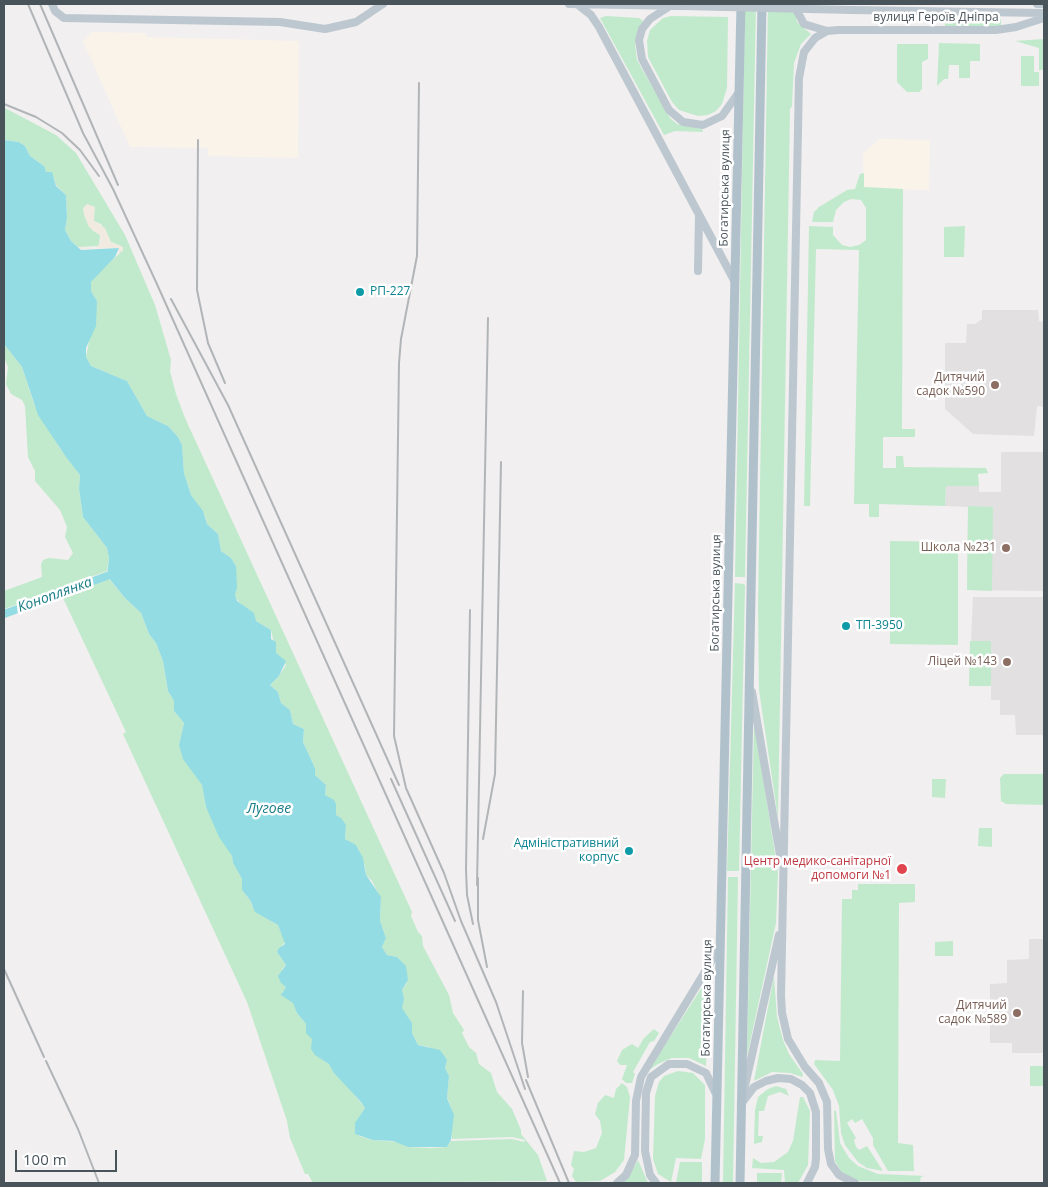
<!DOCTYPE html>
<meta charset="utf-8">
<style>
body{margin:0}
#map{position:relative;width:1048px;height:1187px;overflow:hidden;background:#f1efef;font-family:"Open Sans",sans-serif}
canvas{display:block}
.frame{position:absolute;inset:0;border:5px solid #49545a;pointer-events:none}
.scale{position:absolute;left:15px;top:1150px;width:102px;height:22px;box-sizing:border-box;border:2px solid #49545a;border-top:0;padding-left:6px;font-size:15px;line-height:18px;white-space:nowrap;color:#49545a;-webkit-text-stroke:4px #fff;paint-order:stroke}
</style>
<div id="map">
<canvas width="1048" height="1187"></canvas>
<div class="frame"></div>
<div class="scale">100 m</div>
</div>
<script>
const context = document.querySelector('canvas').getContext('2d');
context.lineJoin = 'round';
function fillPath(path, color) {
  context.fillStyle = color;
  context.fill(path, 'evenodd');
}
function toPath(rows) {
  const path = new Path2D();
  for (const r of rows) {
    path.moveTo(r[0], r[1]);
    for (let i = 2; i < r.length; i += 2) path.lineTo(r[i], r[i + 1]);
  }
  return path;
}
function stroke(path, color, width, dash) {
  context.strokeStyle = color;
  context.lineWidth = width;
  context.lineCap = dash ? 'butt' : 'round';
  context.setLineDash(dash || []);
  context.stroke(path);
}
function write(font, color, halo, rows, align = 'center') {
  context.font = font + ' "Open Sans",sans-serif';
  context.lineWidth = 5;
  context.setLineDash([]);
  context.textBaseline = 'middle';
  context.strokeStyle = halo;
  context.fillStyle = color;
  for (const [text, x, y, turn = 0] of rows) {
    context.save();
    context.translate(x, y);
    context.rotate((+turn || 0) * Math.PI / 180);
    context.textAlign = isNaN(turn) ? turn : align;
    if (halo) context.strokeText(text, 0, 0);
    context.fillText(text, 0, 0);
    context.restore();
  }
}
fillPath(toPath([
 [92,32,146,33,146,37,299,41,298,158,208,156,208,148,130,147,83,41],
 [880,139,930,140,929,190,863,189,863,153]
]), '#faf3ea');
fillPath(toPath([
 [982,310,1038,310,1039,321,1044,322,1044,407,1037,406,1034,436,973,434,945,409,945,343,966,343,967,324,975,324,982,319],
 [1001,452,1044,452,1044,591,967,590,968,507,945,506,946,486,979,486,979,492,1001,492],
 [973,597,1044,597,1044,735,1016,735,1015,715,1000,715,1000,700,991,700,991,686,969,686],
 [1029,939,1044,939,1044,1053,1012,1053,1012,1043,990,1043,990,984,1007,983,1007,960,1029,959]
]), '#e2e0e0');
fillPath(toPath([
 [745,4,756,4,745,577,735,577],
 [768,4,794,4,797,22,811,34,801,44,794,63,792,106,790,109,778,818,759,690,758,606],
 [606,16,639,18,643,21,635,44,637,60,670,118,677,124,702,129,703,132,675,131,664,135,600,18],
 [671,16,728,17,727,88,722,104,716,111,708,115,698,116,679,110,672,102,648,57,647,41,650,30,663,18],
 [945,17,1001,19,1001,26,945,27],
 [1044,39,1044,70,1039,70,1039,48,1015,41],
 [939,43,980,44,980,61,970,61,970,78,959,78,959,65,949,65,948,79,944,79,937,86],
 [897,44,928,44,928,59,922,62,922,89,919,92,907,92,897,82],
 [1021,56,1034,56,1034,72,1039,72,1039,86,1021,86],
 [5,108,56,135,76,153,125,235,155,305,171,360,170,371,176,394,185,418,412,912,411,916,418,932,422,936,423,946,449,995,453,1013,464,1030,462,1033,469,1047,476,1053,479,1064,491,1073,497,1092,512,1109,521,1130,521,1134,538,1155,547,1181,313,1183,308,1174,305,1174,290,1138,287,1121,247,1002,123,734,126,732,63,598,109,579,125,598,141,613,149,634,156,643,163,661,168,691,174,701,174,711,184,723,179,745,202,785,206,807,232,856,233,863,242,879,242,890,250,900,252,906,263,916,278,925,285,942,277,952,286,965,282,969,286,988,282,993,294,1003,297,1013,306,1024,306,1031,313,1039,313,1052,329,1064,365,1108,361,1114,359,1136,373,1140,398,1142,408,1147,431,1148,447,1147,451,1141,512,1139,524,1142,525,1140,512,1137,452,1139,451,1107,447,1097,449,1076,445,1068,447,1060,429,1047,418,1045,412,1033,412,1023,402,1009,402,990,407,983,397,957,387,955,382,947,386,938,380,921,381,899,372,881,366,875,365,866,358,848,345,839,346,825,336,815,336,804,325,795,326,785,315,775,315,768,303,742,304,729,293,724,290,710,281,703,278,692,270,685,279,676,286,665,276,653,271,630,256,621,251,611,243,607,235,597,236,566,231,558,221,551,218,534,207,524,205,516,191,495,184,473,182,445,178,437,168,426,147,416,127,381,91,366,86,357,97,301,91,291,91,282,99,272,120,253,121,246,111,242,101,224,94,221,92,205,92,230,100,235,99,246,78,247,71,241,65,230,67,218,66,195,56,185,54,178,44,170,44,166,30,156,25,146,19,142,4,140],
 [864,173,864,187,903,189,902,429,915,429,915,437,883,437,883,468,896,468,896,456,903,456,904,467,986,468,988,473,978,474,979,486,946,486,945,506,879,504,879,517,869,517,869,504,854,504,859,250,816,249,810,506,804,506,809,226,833,227,833,235,842,245,850,247,859,245,866,240,866,208,861,200,851,199,844,202,836,210,833,222,812,222,814,212,819,207,847,190,855,189,860,174],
 [965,226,964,257,944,257,944,227],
 [4,344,22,367,34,404,59,447,80,475,79,489,83,517,107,548,109,558,107,571,4,609,4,591,42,577,41,564,43,560,49,558,68,560,73,553,65,537,67,527,60,510,35,481,35,471,28,457,25,406,22,400,11,394,6,384,8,367,4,357],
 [968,506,993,507,992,591,967,590],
 [890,541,958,542,958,645,890,644],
 [735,583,744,584,745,586,739,871,727,871],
 [970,641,991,641,991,686,969,686],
 [754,722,778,872,776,923,747,1056],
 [1004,774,1044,774,1044,805,1006,804,1001,801,1000,778],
 [932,779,946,779,945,798,932,797],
 [979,828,992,828,992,847,978,846],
 [728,877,738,877,733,1183,723,1183],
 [858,884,915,884,915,902,899,903,898,1143,913,1145,914,1171,888,1171,873,1145,873,1138,862,1119,855,1123,852,1119,847,1123,856,1138,854,1140,856,1147,859,1150,867,1146,883,1171,867,1168,858,1162,845,1145,841,1133,839,1106,833,1090,814,1064,815,1060,840,1061,842,899,852,899,852,890,858,890],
 [953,941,953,956,935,956,935,942],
 [709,976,706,1066,689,1058,672,1058,658,1064,649,1070],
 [774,976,777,1017,783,1040,789,1054,803,1074,802,1077,790,1073,772,1072,754,1081],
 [654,1029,659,1033,654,1041,650,1042,633,1072,635,1074,632,1083,626,1083,622,1079,627,1065,620,1065,617,1061,622,1050,632,1044,638,1048,644,1038],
 [1030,1066,1044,1066,1044,1086,1030,1086],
 [678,1071,693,1073,705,1085,705,1139,701,1159,676,1158,671,1182,658,1174,653,1159,655,1096,659,1082,664,1076],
 [622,1083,627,1087,630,1097,624,1160,615,1172,600,1181,576,1182,572,1176,574,1169,571,1165,574,1151,584,1152,596,1148,602,1133,600,1121,595,1114,598,1103,605,1095,614,1098,616,1089],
 [776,1086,786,1089,789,1096,780,1092,768,1096,764,1111,759,1111,758,1136,763,1136,762,1142,754,1144,755,1110,758,1097,768,1089],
 [800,1097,803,1097,810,1111,808,1165,798,1183,785,1183,784,1170,752,1168,753,1158,761,1163,774,1162,788,1152,793,1141],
 [834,1110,836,1111,840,1143,849,1158,858,1166,878,1174,925,1176,921,1177,920,1182,857,1181,842,1173,835,1161],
 [638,1160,648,1183,623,1183,629,1176],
 [680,1162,702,1162,702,1183,676,1183],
 [757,1173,782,1173,781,1183,757,1183]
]), '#c1eacc');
fillPath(toPath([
 [87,204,95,207,94,221,105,228,111,242,123,247,123,251,118,253,119,248,79,249,78,247,96,248,101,242,100,235,89,227,84,215,83,208]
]), '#f1eae1');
fillPath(toPath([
 [4,140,19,142,25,146,30,156,44,166,46,172,52,172,56,186,66,195,67,218,65,230,71,241,81,250,119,248,115,257,91,282,91,291,97,301,96,326,86,348,86,357,91,366,127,381,147,416,168,426,178,437,182,445,184,473,191,495,203,511,207,524,218,534,221,551,231,558,236,566,237,587,235,595,237,601,254,613,256,621,271,630,271,639,276,642,276,653,286,661,279,676,270,685,278,692,281,703,290,710,293,724,304,729,303,742,315,768,315,775,326,785,325,795,334,800,336,804,336,815,341,818,346,825,345,839,356,845,363,858,366,875,381,897,380,921,386,938,382,947,387,955,397,957,406,966,408,980,402,990,404,999,402,1008,412,1023,412,1033,418,1045,440,1050,447,1060,445,1068,449,1076,447,1098,454,1115,451,1140,447,1147,408,1147,393,1141,373,1140,355,1134,355,1123,365,1108,360,1101,334,1073,329,1064,315,1055,311,1049,312,1039,306,1033,306,1024,297,1013,293,1003,281,995,286,987,281,983,278,976,286,965,277,952,279,948,285,944,278,925,255,912,250,900,242,890,242,879,233,863,232,856,219,837,206,807,202,785,183,759,179,745,184,723,174,711,174,701,168,691,163,661,156,643,149,634,141,613,125,598,107,576,109,558,107,548,83,517,79,489,80,475,66,457,38,415,22,367,4,344]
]), '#93dce3');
stroke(toPath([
 [4,614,107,576]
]), '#93dce3', 8);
stroke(toPath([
 [52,4,55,11,64,18,280,22,325,29,356,22,383,4],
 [569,4,684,6],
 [577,4,591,15,599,27,735,282],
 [797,4,797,11,804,24,827,31,838,30,996,30,1016,27,1044,18],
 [1037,4,1044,4],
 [670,6,650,19,642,29,639,40,642,59,669,110,683,122,703,125,722,116,739,92],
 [852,10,1044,13],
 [827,31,815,38,804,52,799,78,781,996,782,1013,788,1039,805,1067,819,1083,827,1102,828,1149,831,1164,839,1175,855,1183],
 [698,271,699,215],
 [752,692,780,855],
 [744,1090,779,935],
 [741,1104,754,1087,766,1081,778,1078,791,1079,802,1085,810,1093,816,1112,816,1158,815,1167,807,1183],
 [617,1183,626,1175,635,1155,636,1101,641,1077,720,947],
 [656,1183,650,1175,645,1151,646,1093,651,1077,669,1064,687,1064,706,1073,715,1092]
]), '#bcc7cf', 8);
stroke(toPath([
 [715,1183,741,4],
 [740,1183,762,4]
]), '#b1c1cb', 9);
stroke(toPath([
 [28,4,83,133,113,189,156,282,560,1183],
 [40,4,118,185],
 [419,83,417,256,401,339,399,363,394,736,406,788,444,873,461,921,496,1002,525,1089],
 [4,104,36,117,62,133,80,150,99,176],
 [198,140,197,290,208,343,225,383],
 [171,299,228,405,399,785],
 [470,610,466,869,467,895,473,924],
 [391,779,455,921],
 [483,839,495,774,501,462],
 [478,878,478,920,487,967],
 [477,885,488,318],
 [4,969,44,1057],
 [523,991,522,1043,528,1077],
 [46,1061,78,1129,99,1183],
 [526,1080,569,1183]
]), '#b1b5b8', 2);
stroke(toPath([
 [684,6,852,10]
]), '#bcc7cf', 8);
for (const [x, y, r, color] of [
 [360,292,5,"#0f9aa8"],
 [995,385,5,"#8d6e63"],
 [1006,548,5,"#8d6e63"],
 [846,626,5,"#0f9aa8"],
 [1007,662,5,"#8d6e63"],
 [629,851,5,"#0f9aa8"],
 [902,869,6,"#e0444e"],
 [1017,1013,5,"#8d6e63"]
]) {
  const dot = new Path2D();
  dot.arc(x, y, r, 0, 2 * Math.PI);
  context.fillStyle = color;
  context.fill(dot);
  stroke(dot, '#fff', 2);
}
write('12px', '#49545a', '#fff', [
 ["вулиця Героїв Дніпра",936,18],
 ["Богатирська вулиця",725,188,-89],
 ["Богатирська вулиця",716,593,-89],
 ["Богатирська вулиця",707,998,-89]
]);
write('12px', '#0d838f', '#fff', [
 ["РП-227",370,292],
 ["ТП-3950",856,626],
 ["Адміністративний",619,844,"right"],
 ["корпус",619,858,"right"]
], 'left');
write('12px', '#785e54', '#fff', [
 ["Дитячий",985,378],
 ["садок №590",985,392],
 ["Школа №231",996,548],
 ["Ліцей №143",997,662],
 ["Дитячий",1007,1006],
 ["садок №589",1007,1020]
], 'right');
write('12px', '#be3a42', '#fff', [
 ["Центр медико-санітарної",891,862],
 ["допомоги №1",891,876]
], 'right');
write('italic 14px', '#197d86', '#fff', [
 ["Коноплянка",55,595,-20],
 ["Лугове",269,809]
]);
</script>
